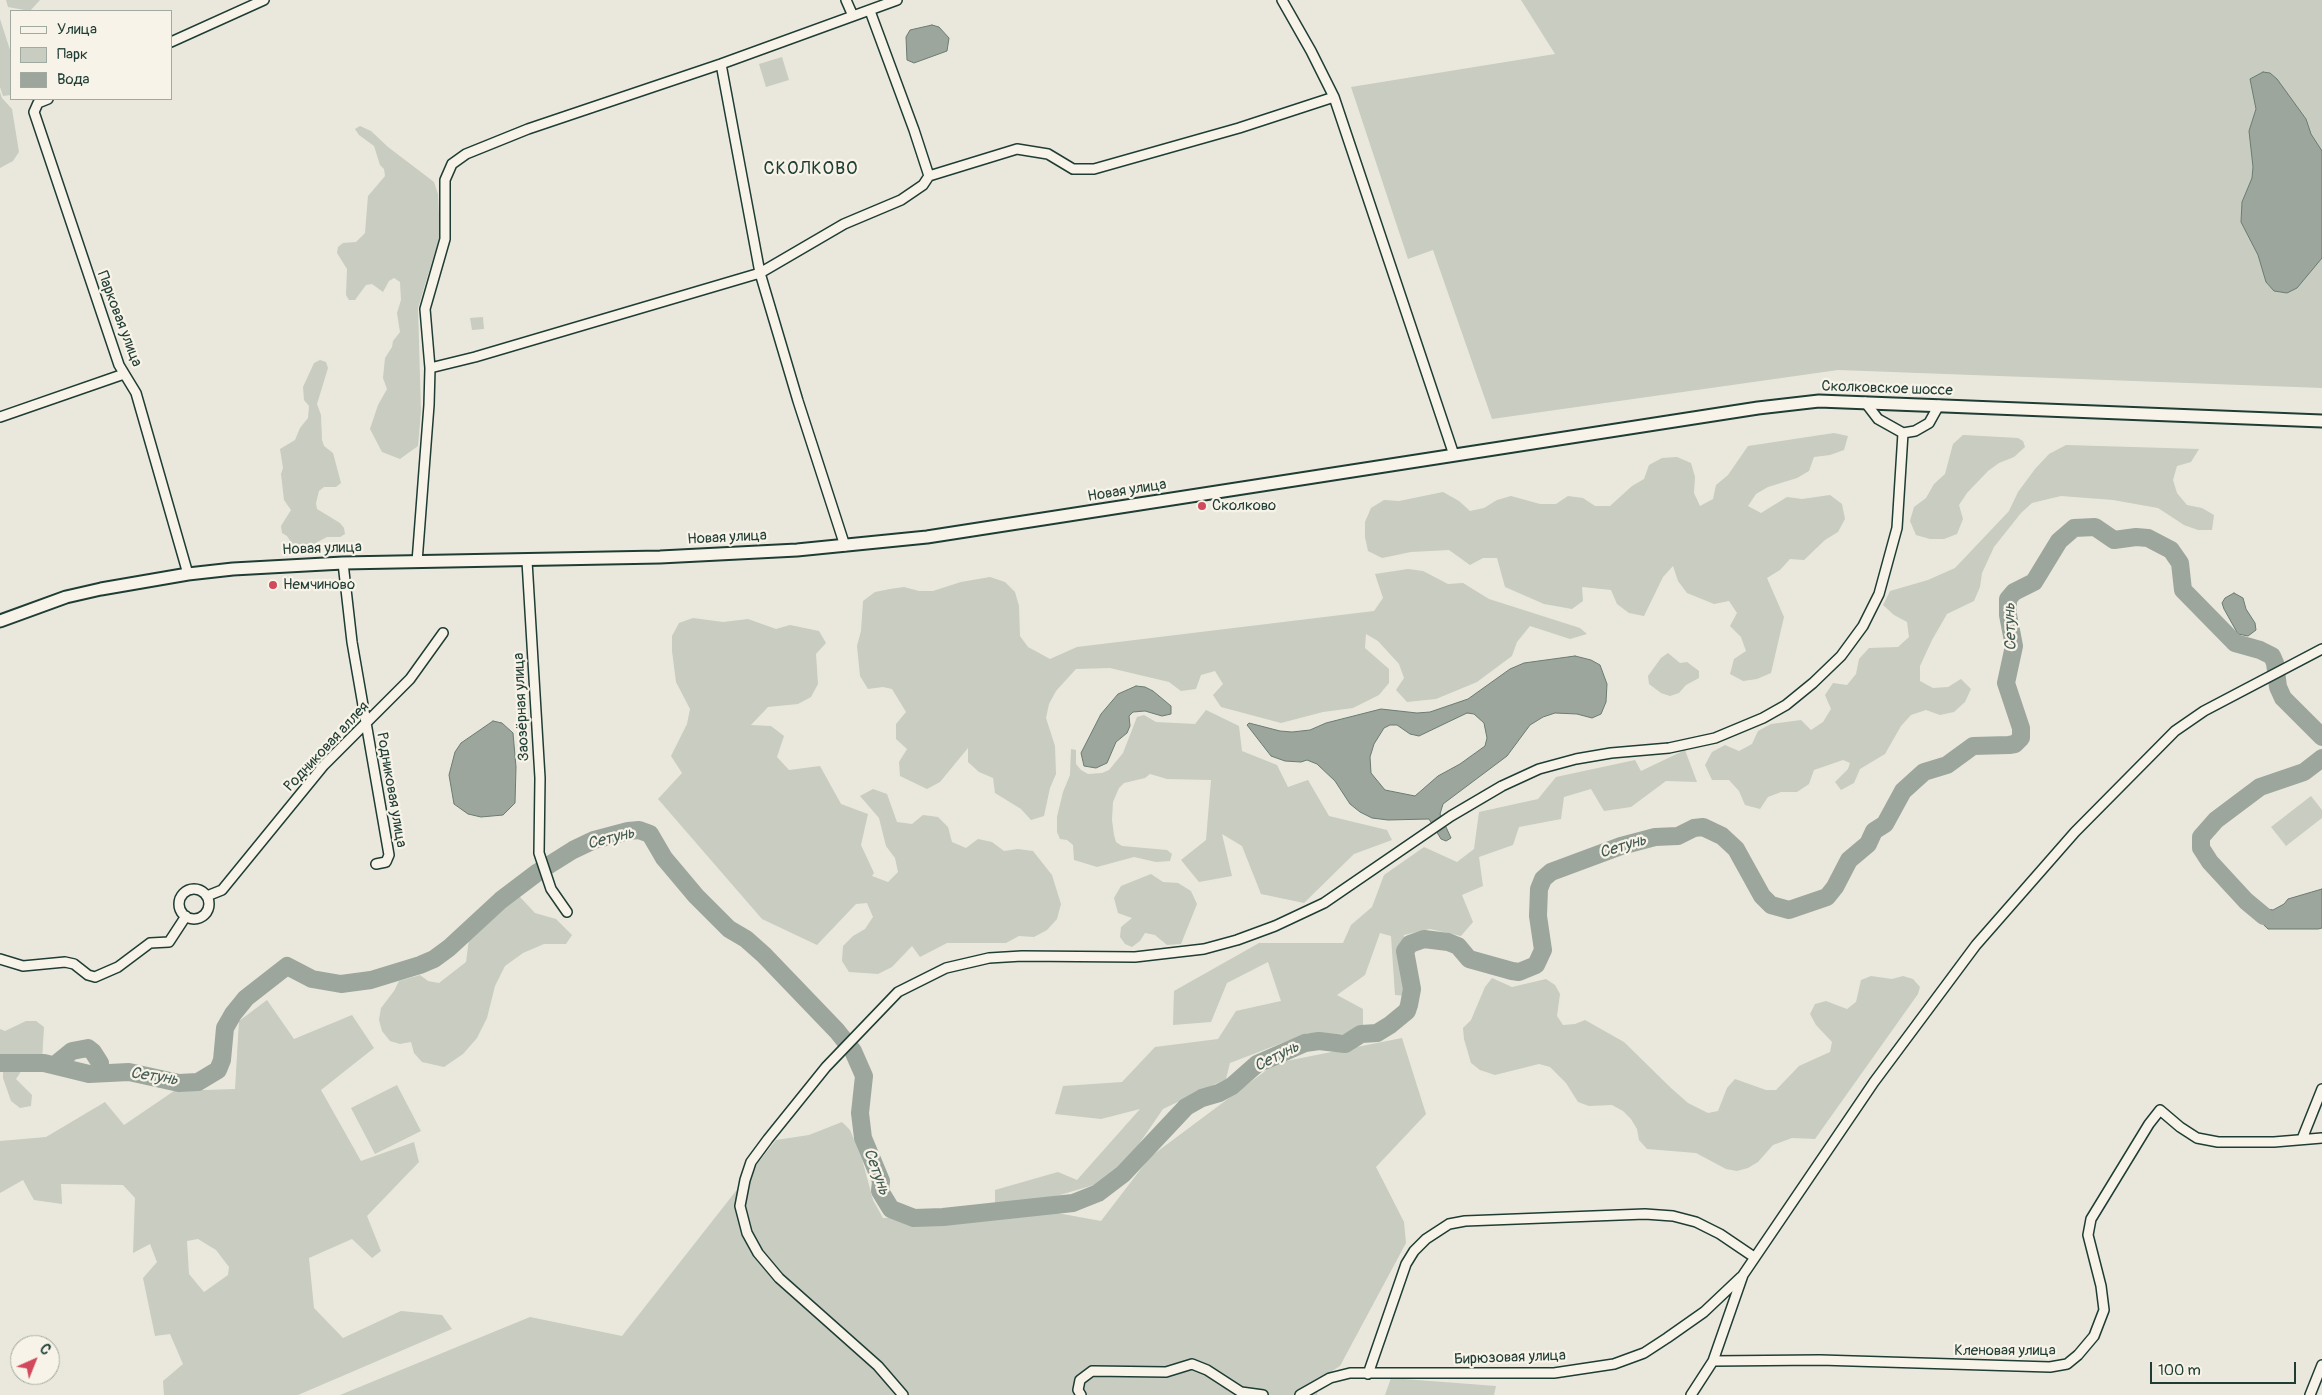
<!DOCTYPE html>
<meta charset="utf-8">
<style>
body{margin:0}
#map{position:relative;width:2322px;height:1395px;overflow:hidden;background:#eae8dd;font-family:Pangolin,sans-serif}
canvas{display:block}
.legend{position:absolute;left:10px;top:10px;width:162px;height:90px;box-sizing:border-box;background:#f7f3e8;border:1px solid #a1aaa0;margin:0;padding:6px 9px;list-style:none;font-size:15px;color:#1f3d34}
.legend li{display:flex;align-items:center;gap:10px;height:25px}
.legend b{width:25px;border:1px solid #a1aaa0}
.north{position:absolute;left:10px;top:1335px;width:50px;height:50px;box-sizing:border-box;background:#f7f3e8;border:1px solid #a1aaa0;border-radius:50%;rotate:44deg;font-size:14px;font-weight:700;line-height:20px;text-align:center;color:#1f3d34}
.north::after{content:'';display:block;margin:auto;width:18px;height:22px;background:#d1495b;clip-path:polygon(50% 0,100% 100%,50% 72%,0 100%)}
.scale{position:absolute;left:2150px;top:1362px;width:146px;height:22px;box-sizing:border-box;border:2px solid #1f3d34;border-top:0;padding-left:6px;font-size:15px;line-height:18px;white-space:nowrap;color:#1f3d34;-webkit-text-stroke:4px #f7f3e8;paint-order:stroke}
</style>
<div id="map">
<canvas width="2322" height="1395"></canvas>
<ul class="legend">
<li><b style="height:6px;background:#f7f3e8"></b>Улица</li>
<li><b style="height:14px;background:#c8ccc1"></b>Парк</li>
<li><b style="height:14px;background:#9ca69c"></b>Вода</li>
</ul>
<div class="north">С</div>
<div class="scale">100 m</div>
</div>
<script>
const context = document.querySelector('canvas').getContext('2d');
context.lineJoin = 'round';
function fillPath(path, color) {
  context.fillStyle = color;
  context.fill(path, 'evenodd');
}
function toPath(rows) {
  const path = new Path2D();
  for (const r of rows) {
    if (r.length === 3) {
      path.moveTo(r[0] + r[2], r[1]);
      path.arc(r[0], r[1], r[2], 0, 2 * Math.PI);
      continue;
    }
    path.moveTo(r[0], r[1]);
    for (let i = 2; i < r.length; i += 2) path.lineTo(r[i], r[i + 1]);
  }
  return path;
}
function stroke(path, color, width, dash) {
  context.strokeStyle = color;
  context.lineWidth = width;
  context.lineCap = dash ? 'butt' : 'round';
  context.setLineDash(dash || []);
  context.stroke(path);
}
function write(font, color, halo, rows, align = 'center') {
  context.font = font + ' Pangolin,sans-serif';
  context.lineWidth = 4.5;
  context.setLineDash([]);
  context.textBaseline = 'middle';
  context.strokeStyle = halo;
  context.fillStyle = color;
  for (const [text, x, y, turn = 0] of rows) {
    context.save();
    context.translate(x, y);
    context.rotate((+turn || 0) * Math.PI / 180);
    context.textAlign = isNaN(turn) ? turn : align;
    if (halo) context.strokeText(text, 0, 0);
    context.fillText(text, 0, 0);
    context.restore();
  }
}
fillPath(toPath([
 [6,0,40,0,30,11,8,7],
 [1521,0,2322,0,2322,388,1838,370,1492,419,1433,250,1408,259,1351,87,1555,54],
 [0,19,11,53,11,95,3,96,0,87],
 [782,57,789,80,766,87,759,64],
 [0,92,2,98,12,109,19,152,13,161,0,168],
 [360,126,371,131,388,147,434,182,438,194,440,235,418,308,421,412,418,446,400,459,382,452,370,429,378,405,387,389,383,378,385,358,392,347,393,341,400,332,397,313,401,300,400,282,394,278,389,281,383,292,372,284,366,285,355,300,349,300,346,295,347,269,337,253,338,247,343,243,356,242,365,233,368,196,385,176,384,169,380,165,374,146,359,135,355,129],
 [483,317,484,329,472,330,470,318],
 [320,360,326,362,328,368,317,404,321,415,322,440,324,446,333,453,341,483,336,487,324,487,319,491,316,503,317,509,340,523,344,528,345,534,340,537,327,537,310,546,298,548,293,545,287,536,282,533,281,526,291,510,284,500,281,474,283,468,280,449,295,440,300,428,308,418,309,406,304,400,303,387,314,363],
 [1834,433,1848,436,1844,450,1830,455,1814,457,1809,471,1797,478,1768,487,1756,494,1748,506,1761,513,1787,497,1802,499,1830,495,1842,504,1845,519,1838,532,1825,540,1804,560,1790,559,1780,570,1767,578,1784,617,1771,673,1757,679,1743,681,1730,674,1734,659,1746,651,1741,637,1730,626,1737,613,1729,601,1714,604,1687,593,1678,581,1673,566,1663,577,1644,616,1629,613,1617,604,1611,590,1582,587,1583,601,1572,609,1544,604,1505,587,1497,558,1483,558,1470,565,1449,550,1411,552,1382,558,1368,551,1365,537,1365,522,1371,508,1384,500,1399,501,1443,492,1459,501,1470,511,1484,508,1497,500,1511,496,1540,504,1556,504,1568,496,1583,498,1595,506,1610,506,1632,486,1644,479,1649,465,1662,458,1677,457,1691,463,1695,477,1694,493,1700,506,1713,499,1716,485,1728,475,1748,446],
 [1963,435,2018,438,2023,441,2025,447,2014,457,1999,463,1988,471,1967,493,1959,505,1963,519,1957,534,1944,539,1930,539,1916,535,1910,521,1914,507,1926,498,1934,484,1945,474,1953,444],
 [2066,445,2199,449,2191,462,2177,466,2173,480,2177,493,2187,505,2202,508,2214,515,2212,530,2198,530,2184,525,2158,508,2113,500,2061,496,2032,503,2021,513,1994,547,1982,573,1980,587,1974,601,1947,614,1932,640,1920,666,1920,681,1933,688,1948,687,1961,679,1971,689,1965,702,1954,712,1940,715,1926,710,1911,715,1901,726,1885,754,1860,769,1854,783,1841,790,1835,782,1848,769,1850,763,1843,760,1814,770,1809,784,1797,792,1781,792,1768,797,1760,809,1745,805,1739,791,1729,780,1712,780,1705,765,1712,752,1725,745,1739,751,1752,744,1758,731,1771,724,1801,720,1811,730,1823,722,1831,709,1825,695,1833,683,1847,685,1856,674,1859,659,1869,648,1898,647,1909,637,1907,622,1894,615,1883,605,1890,591,1928,580,1955,568,2009,511,2018,492,2035,469,2049,454],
 [1408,569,1423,571,1448,584,1463,583,1489,599,1580,628,1587,634,1570,639,1530,626,1517,642,1512,656,1477,682,1436,699,1407,702,1396,690,1404,678,1399,664,1378,641,1366,634,1365,648,1389,669,1389,683,1379,695,1353,708,1323,712,1281,723,1221,707,1213,695,1223,684,1215,671,1201,675,1196,689,1181,691,1169,682,1110,668,1076,669,1056,691,1049,704,1046,718,1055,746,1056,774,1050,788,1044,816,1031,820,1021,809,995,793,993,778,979,772,968,762,968,748,940,782,927,789,900,776,899,762,907,749,896,739,896,724,906,712,892,689,883,687,868,689,860,676,857,646,861,631,863,601,875,592,890,589,904,587,919,591,933,591,961,582,990,577,1005,582,1015,592,1019,606,1020,636,1028,647,1050,659,1077,647,1374,611,1383,598,1375,574],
 [693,618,723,622,748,619,776,629,790,625,819,631,826,643,816,654,818,684,811,697,798,704,768,707,751,725,771,726,784,736,777,757,789,770,820,766,841,804,868,814,861,845,874,873,872,876,888,882,898,872,895,858,886,846,879,818,860,796,873,789,887,794,897,822,912,824,923,815,938,817,948,827,952,842,966,848,978,839,992,842,1004,851,1018,849,1033,851,1052,875,1061,904,1057,919,1047,930,1034,937,1019,936,1006,943,947,943,920,957,912,946,892,967,878,974,849,972,842,961,843,946,853,936,865,929,873,917,867,903,856,904,817,945,762,919,658,799,682,773,671,756,687,724,690,709,676,682,672,651,672,636,679,623],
 [1668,653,1680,663,1687,662,1699,671,1699,678,1686,685,1679,693,1670,696,1661,693,1649,684,1648,676,1661,658],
 [1206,710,1239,726,1242,751,1277,765,1288,787,1308,780,1329,816,1387,830,1392,840,1354,854,1304,903,1261,894,1242,846,1222,834,1232,876,1199,882,1181,860,1206,840,1211,780,1167,779,1150,774,1145,778,1124,783,1119,788,1113,802,1112,820,1114,835,1116,842,1122,846,1167,850,1172,854,1170,861,1156,862,1134,857,1097,867,1074,860,1073,845,1067,840,1060,839,1057,832,1057,817,1063,792,1070,775,1071,749,1076,750,1076,764,1081,770,1088,774,1102,773,1109,770,1123,753,1137,717,1144,715,1156,722,1195,724],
 [1685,750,1697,782,1666,781,1631,807,1604,811,1591,789,1564,797,1561,819,1519,827,1513,845,1479,857,1483,886,1462,895,1473,922,1461,936,1430,929,1404,935,1407,996,1395,995,1391,936,1380,933,1365,975,1337,995,1363,1009,1363,1026,1344,1034,1308,1033,1230,1063,1226,1079,1163,1109,1128,1160,1097,1184,1043,1200,995,1205,995,1190,1058,1172,1077,1180,1140,1109,1101,1119,1055,1114,1063,1086,1122,1082,1155,1047,1218,1039,1236,1011,1281,1001,1268,962,1227,983,1211,1022,1173,1025,1174,991,1259,943,1343,943,1351,925,1372,907,1384,875,1424,847,1457,862,1474,849,1479,812,1538,799,1556,777,1635,760,1641,771],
 [2311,796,2322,810,2322,818,2286,846,2271,827],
 [1151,874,1163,882,1178,883,1191,891,1197,904,1181,944,1167,945,1155,935,1145,933,1140,941,1132,947,1125,944,1120,937,1121,927,1132,918,1118,913,1114,898,1121,886],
 [520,897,535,913,556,919,572,935,566,944,544,944,523,953,505,966,495,986,487,1018,477,1038,463,1054,444,1067,422,1062,414,1053,411,1042,400,1044,390,1041,382,1031,379,1020,381,1008,394,991,399,981,420,975,428,981,439,983,466,962,469,939,476,929,509,899],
 [1871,976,1892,979,1903,976,1913,979,1920,987,1918,994,1815,1139,1792,1138,1773,1145,1758,1162,1748,1168,1737,1171,1726,1169,1696,1153,1647,1149,1639,1140,1637,1129,1631,1119,1623,1111,1612,1105,1589,1106,1578,1102,1566,1083,1550,1067,1539,1064,1495,1075,1480,1070,1471,1063,1464,1039,1463,1028,1471,1020,1485,987,1492,978,1512,987,1546,979,1555,985,1560,994,1557,1016,1563,1025,1575,1024,1585,1020,1624,1042,1671,1088,1688,1103,1708,1113,1718,1111,1727,1088,1735,1079,1766,1090,1776,1090,1799,1066,1830,1052,1832,1042,1816,1025,1810,1014,1815,1004,1826,1001,1847,1009,1856,1002,1861,980],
 [267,1000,294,1039,352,1015,374,1048,321,1090,361,1161,414,1142,419,1162,367,1216,381,1251,372,1258,352,1239,309,1258,314,1308,343,1338,401,1311,442,1315,452,1329,298,1395,164,1395,163,1381,183,1364,170,1334,155,1336,143,1278,157,1262,150,1244,133,1253,135,1198,123,1185,61,1184,62,1204,34,1200,23,1180,0,1193,0,1141,46,1137,105,1102,124,1125,174,1091,235,1089,239,1021],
 [198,1239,216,1250,229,1267,228,1275,204,1292,189,1274,187,1241],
 [26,1021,36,1021,44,1027,42,1061,22,1070,16,1079,32,1095,31,1106,20,1108,11,1101,3,1078,3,1067,0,1060,0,1029,5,1031],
 [1402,1038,1426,1114,1376,1167,1404,1222,1406,1243,1340,1366,1320,1379,1317,1395,340,1395,530,1317,622,1336,776,1140,809,1135,842,1122,850,1130,862,1159,873,1200,883,1218,1052,1212,1101,1221,1150,1157,1276,1063],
 [397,1085,421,1131,375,1154,351,1108],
 [1391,1378,1496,1386,1494,1395,1385,1395]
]), '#c8ccc1');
const water = toPath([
 [932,25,939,27,949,38,947,51,914,63,907,60,906,37,910,30,932,25],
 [2263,72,2270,73,2277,79,2306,119,2311,134,2322,151,2322,258,2297,288,2287,293,2274,291,2266,282,2258,255,2241,222,2242,202,2252,178,2253,167,2249,131,2256,109,2250,79,2263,72],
 [2234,593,2243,598,2246,609,2255,623,2256,630,2248,636,2238,634,2224,609,2222,603,2225,598,2234,593],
 [1575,656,1591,660,1600,665,1607,684,1606,702,1601,714,1592,718,1577,714,1555,713,1543,717,1530,725,1507,756,1443,804,1440,814,1451,838,1446,841,1441,839,1429,819,1388,820,1372,818,1360,812,1350,804,1335,781,1317,764,1307,760,1301,762,1285,761,1271,756,1247,725,1249,723,1280,731,1292,732,1310,730,1326,723,1381,709,1417,713,1430,712,1468,699,1510,669,1524,663,1575,656],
 [1467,713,1474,714,1484,723,1487,738,1485,746,1460,764,1438,776,1415,796,1385,790,1371,773,1370,757,1374,744,1384,728,1390,725,1397,725,1410,734,1419,736,1467,713],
 [1136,686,1145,687,1153,691,1171,706,1171,714,1162,716,1145,711,1133,712,1129,716,1130,726,1127,733,1116,742,1107,763,1096,768,1084,766,1081,753,1101,714,1118,694,1136,686],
 [493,721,502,723,513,733,516,767,515,803,503,815,481,817,468,814,454,804,449,775,455,752,461,743,493,721],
 [2322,889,2322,928,2318,929,2268,929,2241,903,2250,898,2260,908,2273,910,2284,904,2288,899,2322,889]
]);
fillPath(water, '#9ca69c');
stroke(water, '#6a7c72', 1);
stroke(toPath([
 [2264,916,2246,901,2210,862,2201,848,2201,837,2216,820,2260,787,2304,772,2322,758],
 [0,1063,44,1063,89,1074,129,1072,179,1083,198,1082,218,1070,222,1060,225,1028,233,1014,246,998,287,966,312,979,341,984,371,980,420,965,434,959,449,948,501,900,538,872,573,850,594,840,628,831,639,830,650,834,664,858,696,896,729,929,746,939,764,955,837,1031,853,1051,864,1076,860,1113,863,1138,881,1181,880,1191,891,1209,914,1218,943,1217,1073,1203,1098,1193,1123,1174,1186,1107,1202,1098,1219,1093,1232,1086,1257,1064,1305,1043,1319,1041,1345,1044,1361,1034,1377,1033,1390,1025,1407,1011,1409,1005,1412,989,1405,951,1410,944,1424,939,1448,942,1458,946,1469,959,1512,971,1519,972,1536,965,1543,950,1538,916,1539,889,1543,879,1551,872,1621,846,1655,837,1678,836,1694,828,1703,827,1722,836,1736,849,1762,896,1771,905,1789,910,1827,897,1835,887,1849,860,1868,844,1874,831,1885,824,1903,791,1924,772,1947,765,1973,746,2009,745,2015,744,2021,738,2021,728,2006,683,2014,646,2008,615,2008,599,2014,592,2034,582,2059,541,2074,528,2095,527,2114,540,2136,537,2148,538,2171,550,2180,563,2183,590,2235,643,2260,650,2272,656,2275,663,2278,687,2283,698,2322,737],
 [56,1064,72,1051,88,1048,93,1052,100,1063,100,1072]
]), '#9ca69c', 18);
const minor = toPath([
 [846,0,853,16],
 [1282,0,1311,51,1334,97,1454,455],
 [870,11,914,130,929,176,1017,149,1048,154,1073,169,1094,169,1239,128,1334,97],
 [171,42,264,0],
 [721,64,760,273,798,401,845,546],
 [48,99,38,103,34,112,119,365,136,393,188,574],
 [430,368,475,357,760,273,844,224,901,200,923,185,929,176],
 [1865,402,1878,419,1903,433,1915,431,1929,423,1939,405],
 [0,417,124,374],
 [527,561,540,778,539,853,551,889,567,912],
 [417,562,429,405,430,368,425,309,445,239,445,180,452,164,466,154,528,129,721,64,897,0],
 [343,563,352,642,389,855,386,862,376,864],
 [194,904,15],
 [207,896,222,890,324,765,410,679,443,633],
 [0,959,23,966,65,962,74,964,88,975,95,977,118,967,150,943,169,942,186,916],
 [2302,1139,2322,1089],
 [1713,1361,1820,1360,2050,1367,2067,1364,2078,1355,2094,1336,2104,1310,2101,1286,2088,1235,2091,1219,2149,1124,2160,1110,2180,1127,2197,1138,2218,1142,2274,1142,2322,1138],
 [1368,1374,1406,1264,1414,1251,1426,1239,1449,1224,1465,1221,1645,1214,1673,1216,1696,1222,1720,1234,1754,1257],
 [903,1395,878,1366,779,1278,758,1253,747,1233,740,1206,745,1180,751,1162,768,1139,826,1067,898,992,946,968,989,958,1022,956,1135,957,1204,949,1237,940,1275,926,1324,903,1451,816,1502,786,1539,769,1576,759,1611,753,1669,748,1715,738,1763,718,1786,705,1813,683,1841,656,1863,626,1879,594,1897,528,1903,433],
 [1081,1395,1078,1390,1080,1380,1092,1371,1166,1372,1192,1364,1207,1370,1241,1392,1263,1395],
 [1300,1395,1330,1378,1350,1373,1554,1373,1614,1364,1644,1353,1667,1338,1704,1312,1741,1277],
 [1691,1395,1713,1361,1743,1275,1874,1082,1976,945,2075,832,2175,731,2204,711,2322,649],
 [2310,1395,2322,1365]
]);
const tertiary = toPath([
 [0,621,66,597,101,589,188,574,233,569,343,563,660,557,797,550,927,537,1758,408,1819,401,2322,421]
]);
stroke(minor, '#1f3d34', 12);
stroke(tertiary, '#1f3d34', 15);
stroke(minor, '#f7f3e8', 9);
stroke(tertiary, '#f7f3e8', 11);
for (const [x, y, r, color] of [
 [1202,506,5,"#d1495b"],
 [273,585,5,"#d1495b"]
]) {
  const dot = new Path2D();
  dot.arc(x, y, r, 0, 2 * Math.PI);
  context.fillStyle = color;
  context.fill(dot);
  stroke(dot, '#f7f3e8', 2);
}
write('15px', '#1f3d34', '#f7f3e8', [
 ["Парковая улица",119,319,69],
 ["Сколковское шоссе",1887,389,2],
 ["Новая улица",1127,491,-9],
 ["Новая улица",727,538,-3],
 ["Новая улица",322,549,-2],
 ["Заозёрная улица",522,707,-93],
 ["Родниковая аллея",327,747,-47],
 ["Родниковая улица",391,790,80],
 ["Кленовая улица",2005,1351],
 ["Бирюзовая улица",1510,1358,-2]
]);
write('15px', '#1f3d34', '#f7f3e8', [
 ["Сколково",1212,506],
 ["Немчиново",283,585]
], 'left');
write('italic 16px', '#445c53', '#f7f3e8', [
 ["Сетунь",2011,627,-92],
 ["Сетунь",611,839,-14],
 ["Сетунь",1623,847,-17],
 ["Сетунь",1277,1057,-27],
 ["Сетунь",154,1077,9],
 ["Сетунь",876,1172,70]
]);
context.letterSpacing = '1px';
write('18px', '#1f3d34', '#f7f3e8', [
 ["СКОЛКОВО",811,169]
]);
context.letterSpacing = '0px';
</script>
